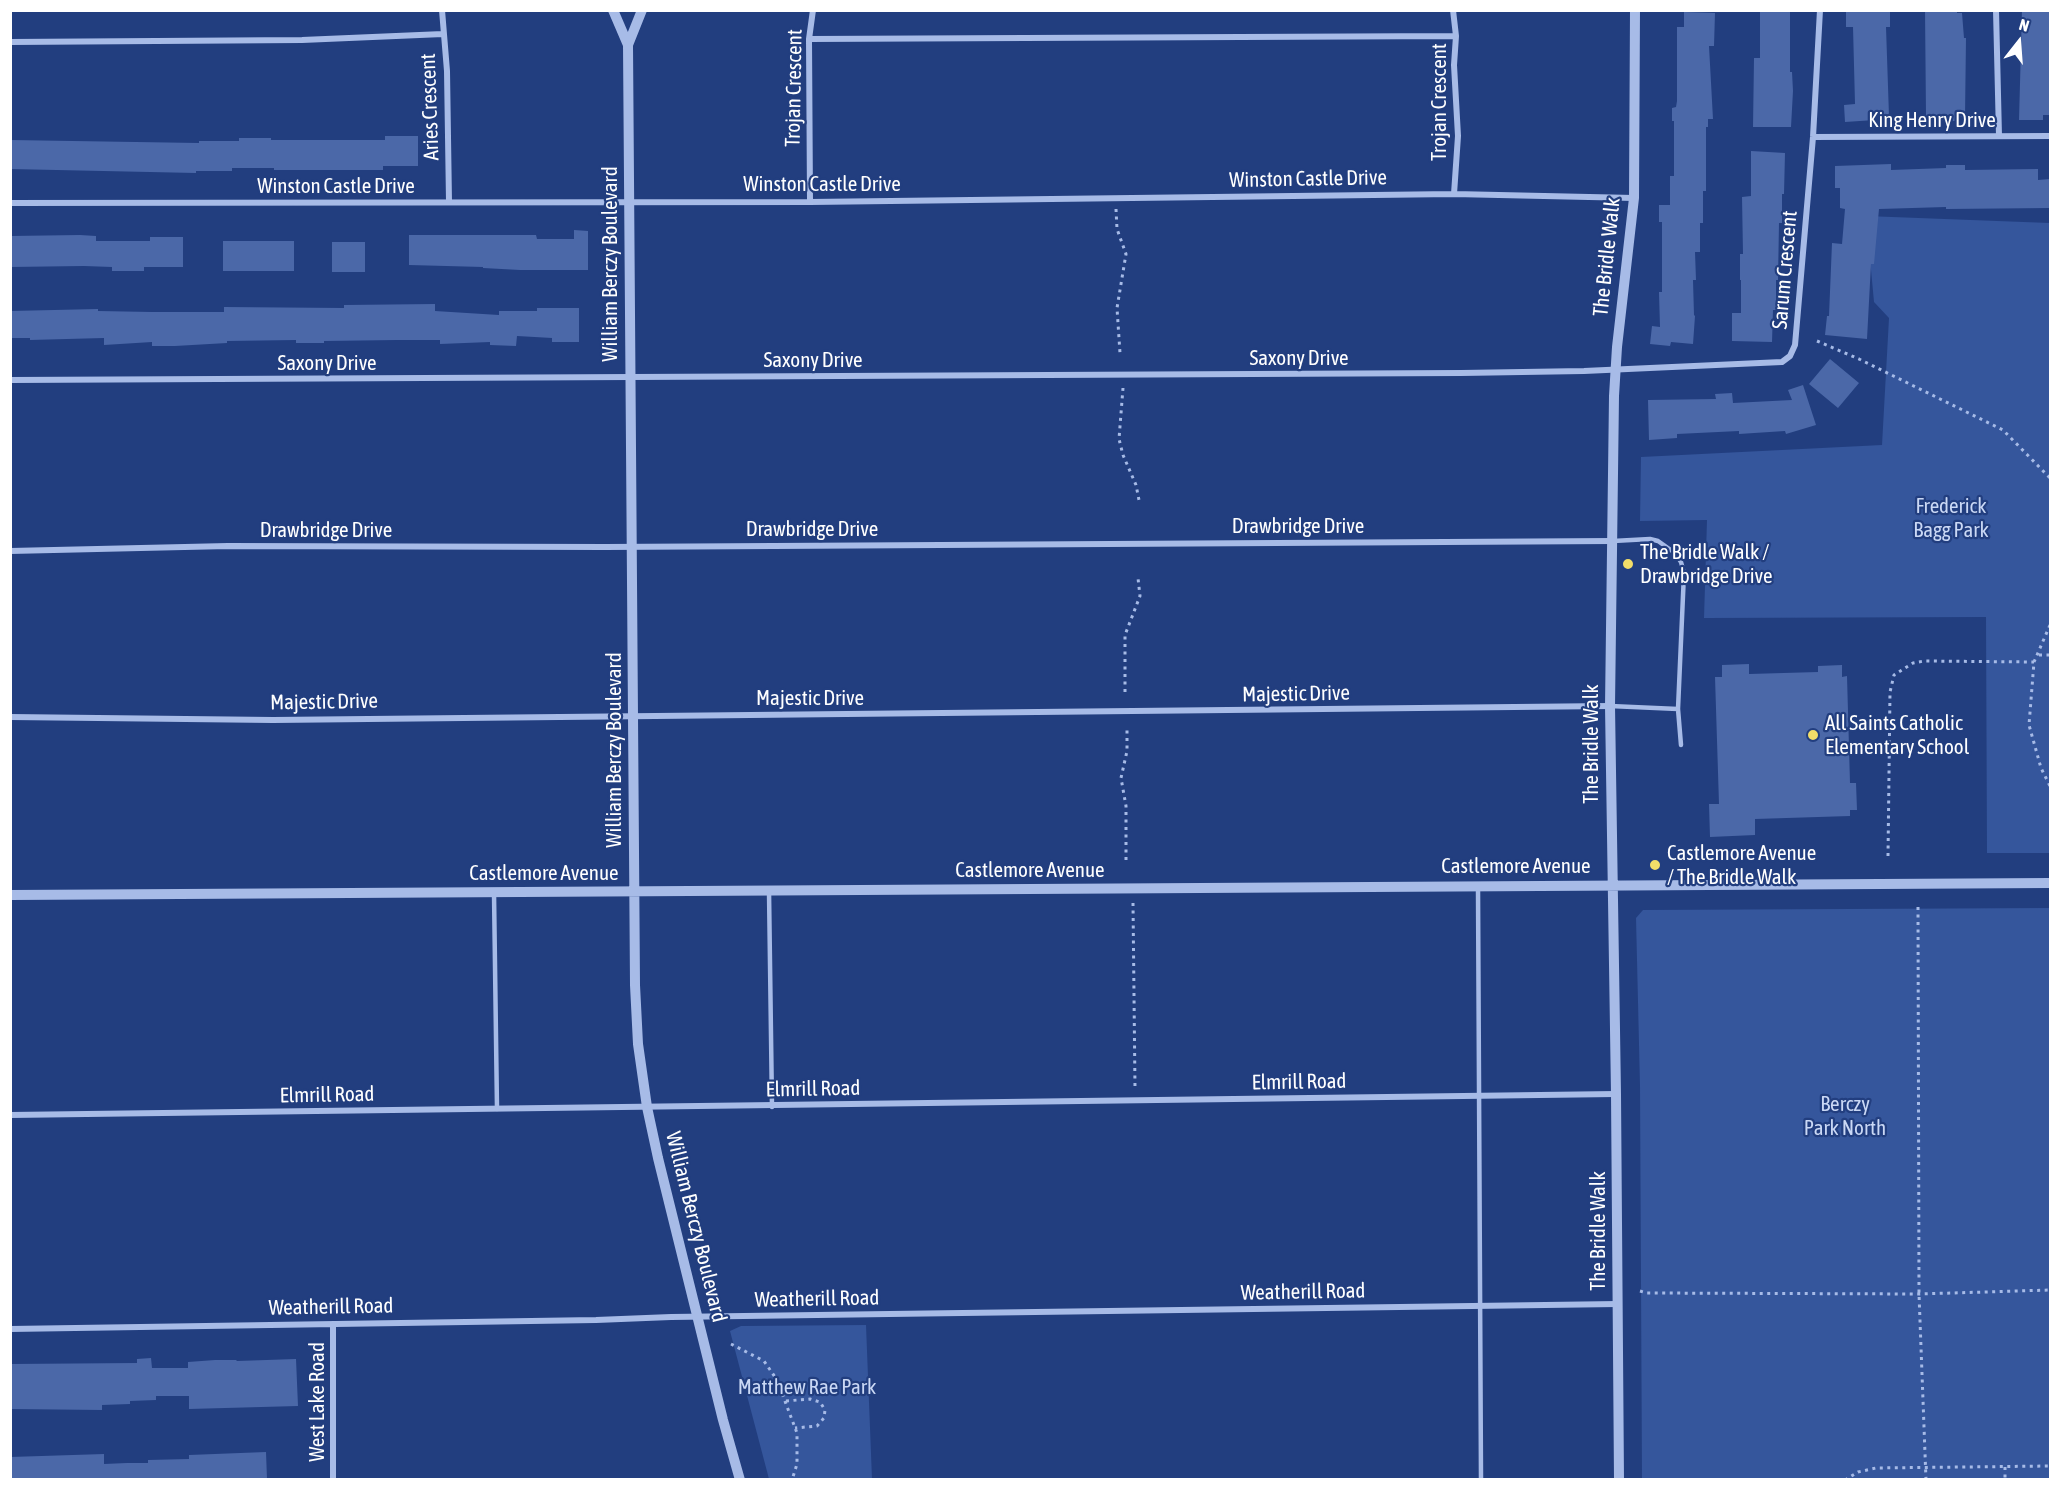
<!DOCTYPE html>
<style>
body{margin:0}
#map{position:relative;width:2061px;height:1490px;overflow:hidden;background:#223e7f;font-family:"Asap Condensed",sans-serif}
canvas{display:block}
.frame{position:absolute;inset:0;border:12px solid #fff;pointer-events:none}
.north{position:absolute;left:1989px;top:12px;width:60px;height:60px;-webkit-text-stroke:4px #223e7f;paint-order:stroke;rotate:17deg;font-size:16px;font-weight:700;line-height:24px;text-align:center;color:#fff}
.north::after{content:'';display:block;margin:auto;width:21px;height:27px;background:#fff;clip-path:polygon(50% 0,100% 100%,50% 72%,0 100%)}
</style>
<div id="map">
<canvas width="2061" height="1490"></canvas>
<div class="frame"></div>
<div class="north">N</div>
</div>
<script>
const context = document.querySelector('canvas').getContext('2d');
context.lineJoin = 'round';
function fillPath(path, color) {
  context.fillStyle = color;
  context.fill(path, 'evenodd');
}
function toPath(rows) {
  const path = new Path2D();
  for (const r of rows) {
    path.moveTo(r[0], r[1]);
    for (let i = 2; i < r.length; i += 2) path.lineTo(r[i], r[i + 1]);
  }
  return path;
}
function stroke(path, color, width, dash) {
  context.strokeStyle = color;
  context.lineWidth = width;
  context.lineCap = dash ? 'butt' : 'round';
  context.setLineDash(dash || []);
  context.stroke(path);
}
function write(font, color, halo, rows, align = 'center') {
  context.font = font + ' "Asap Condensed",sans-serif';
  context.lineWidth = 4.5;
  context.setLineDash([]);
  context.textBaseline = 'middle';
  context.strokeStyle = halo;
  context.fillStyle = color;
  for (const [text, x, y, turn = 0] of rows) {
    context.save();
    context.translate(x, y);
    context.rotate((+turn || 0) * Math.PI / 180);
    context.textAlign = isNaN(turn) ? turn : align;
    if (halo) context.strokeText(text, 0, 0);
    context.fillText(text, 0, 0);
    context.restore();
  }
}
fillPath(toPath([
 [1866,216,2050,223,2050,853,1987,853,1986,617,1704,618,1707,520,1640,521,1641,457,1882,445,1889,318,1874,302],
 [2050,908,2050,1479,1642,1479,1640,1086,1636,918,1643,910],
 [866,1325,872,1479,769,1479,730,1331,741,1326]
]), '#35569c');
fillPath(toPath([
 [1760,10,1790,10,1790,72,1792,72,1793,91,1791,127,1753,127,1754,58,1760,58],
 [1846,10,1890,10,1890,27,1886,27,1889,116,1875,117,1875,120,1845,122,1844,105,1855,104,1853,27,1846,27],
 [1925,10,1957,10,1957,13,1962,13,1964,38,1966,38,1965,117,1957,117,1957,121,1934,121,1934,116,1926,116],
 [2022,10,2050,10,2050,115,2043,115,2043,120,2019,120],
 [1684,12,1715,13,1714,46,1709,46,1713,119,1708,119,1708,127,1706,127,1706,191,1703,191,1703,223,1700,223,1700,252,1695,252,1696,280,1693,280,1694,315,1695,316,1693,344,1671,342,1670,346,1650,344,1652,326,1660,327,1659,292,1662,292,1662,222,1659,222,1659,205,1670,205,1670,176,1674,176,1674,121,1672,121,1672,108,1676,107,1677,101,1677,27,1684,27],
 [385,136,418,136,418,166,383,166,383,170,274,170,274,168,232,168,232,171,196,171,196,173,10,169,10,140,199,143,199,141,239,141,239,138,271,138,271,140,385,140],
 [1751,151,1785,153,1784,194,1782,194,1782,223,1779,223,1778,280,1776,280,1776,310,1773,310,1772,342,1732,341,1732,313,1741,313,1741,280,1740,280,1740,254,1743,254,1742,197,1751,196],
 [1891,164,1891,170,1946,168,1946,165,1965,165,1965,170,2038,169,2038,180,2050,179,2050,208,1946,209,1946,207,1879,209,1874,264,1871,264,1867,339,1825,335,1827,316,1829,316,1832,243,1842,244,1845,209,1840,208,1840,188,1835,188,1835,166],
 [574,230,588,231,588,270,520,270,483,268,483,267,409,265,409,235,536,235,537,239,574,239],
 [80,235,96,236,96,241,150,241,150,237,183,237,183,267,144,267,144,271,112,271,112,267,84,266,10,267,10,236],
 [223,241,294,241,294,271,223,271],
 [332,242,365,242,365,272,332,272],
 [435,304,435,311,499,315,499,311,537,311,537,308,579,308,579,342,552,342,552,338,517,336,516,346,490,345,490,342,440,344,440,340,397,340,324,341,324,343,296,343,296,340,227,341,227,343,175,346,152,346,152,342,104,345,104,338,30,340,30,338,10,338,10,311,98,309,98,311,152,312,224,312,224,307,344,308,344,305],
 [1830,359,1859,383,1838,408,1809,384],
 [1803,385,1816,425,1786,434,1785,431,1739,434,1739,431,1677,434,1677,438,1649,440,1648,400,1716,399,1715,394,1732,393,1733,403,1792,400,1788,390],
 [1749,664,1749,674,1818,672,1818,666,1842,665,1842,677,1847,676,1850,783,1856,783,1857,810,1850,810,1850,816,1755,819,1755,835,1710,837,1709,804,1719,804,1715,677,1722,677,1722,665],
 [151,1358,152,1368,188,1368,188,1362,215,1360,236,1360,237,1361,296,1359,298,1406,189,1409,189,1396,156,1396,156,1400,130,1401,130,1404,102,1405,102,1410,10,1409,10,1364,137,1363,137,1359],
 [266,1452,267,1479,10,1479,10,1457,104,1454,104,1464,127,1463,148,1463,148,1460,189,1459,189,1455]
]), '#4b68a8');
stroke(toPath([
 [1116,209,1117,229,1126,254,1117,308,1120,353],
 [1817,341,1859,359,2003,430,2050,478],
 [1123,388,1119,439,1123,455,1136,485,1139,500],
 [2050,625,2034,662,2029,725,2041,768,2050,786],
 [2039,655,2050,655],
 [1125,692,1125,635,1140,596,1138,578],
 [1888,856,1890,692,1894,675,1913,663,1924,661,2034,662],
 [1126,860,1126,806,1121,778,1127,751,1127,726],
 [1133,903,1135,1088],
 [1918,907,1919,1294,1926,1480],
 [1640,1291,1647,1293,1919,1294,2050,1290],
 [731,1344,764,1361,777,1380,797,1433,797,1464,792,1480],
 [786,1401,810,1399,820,1402,825,1410,824,1418,817,1426,795,1428],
 [2005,1467,2005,1480],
 [1845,1480,1858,1472,1876,1468,2050,1466]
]), '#a7bbe7', 3, [3, 4.5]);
stroke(toPath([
 [1610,706,1678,709,1684,573,1681,562,1675,553,1658,541,1650,539,1613,541],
 [1678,709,1681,745],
 [1478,888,1481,1480],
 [769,891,772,1107],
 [494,893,497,1109]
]), '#a7bbe7', 4.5);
stroke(toPath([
 [442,10,447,71,449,202],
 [1453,10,1456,36,1454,65,1458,136,1454,194],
 [1996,10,1999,136],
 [809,39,1456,36],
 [10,42,302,40,443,34],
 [1813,137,2050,136],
 [810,202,809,39,813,10],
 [10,203,810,202,1454,194,1634,198],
 [10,380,1461,373,1584,371,1782,362,1790,356,1795,345,1813,137,1820,10],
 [10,551,228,546,605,547,1613,541],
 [10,717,273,720,1610,706],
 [10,1115,1616,1094],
 [333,1324,333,1480],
 [10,1329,596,1320,671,1317,1618,1304]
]), '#a7bbe7', 6);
stroke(toPath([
 [613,10,628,45],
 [642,10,628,45,635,985,638,1044,647,1107,658,1158,723,1420,740,1480],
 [10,895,2050,883],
 [1619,1480,1616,1094,1610,706,1614,396,1617,347,1634,198,1635,10]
]), '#a7bbe7', 10);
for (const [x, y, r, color] of [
 [1628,564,6,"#f2dd69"],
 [1813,735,6,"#f2dd69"],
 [1655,865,6,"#f2dd69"]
]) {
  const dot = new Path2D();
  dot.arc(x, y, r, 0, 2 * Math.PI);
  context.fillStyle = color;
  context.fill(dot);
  stroke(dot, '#223e7f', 2);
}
write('21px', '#fff', '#223e7f', [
 ["Trojan Crescent",794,88,-89],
 ["Trojan Crescent",1439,102,-90],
 ["Aries Crescent",430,107,-92],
 ["King Henry Drive",1932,120],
 ["Winston Castle Drive",1308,179,-1],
 ["Winston Castle Drive",822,184],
 ["Winston Castle Drive",336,186],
 ["The Bridle Walk",1607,257,-84],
 ["William Berczy Boulevard",610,264,-90],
 ["Sarum Crescent",1785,270,-85],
 ["Saxony Drive",1299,358],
 ["Saxony Drive",813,360],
 ["Saxony Drive",327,363],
 ["Drawbridge Drive",1298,526],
 ["Drawbridge Drive",812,529],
 ["Drawbridge Drive",326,530],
 ["Majestic Drive",1296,694,-1],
 ["Majestic Drive",810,698],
 ["Majestic Drive",324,702,-1],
 ["The Bridle Walk",1591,744,-90],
 ["William Berczy Boulevard",614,750,-90],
 ["Castlemore Avenue",1516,866],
 ["Castlemore Avenue",1030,870],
 ["Castlemore Avenue",544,873],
 ["Elmrill Road",1299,1082,-1],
 ["Elmrill Road",813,1089,-1],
 ["Elmrill Road",327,1095,-1],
 ["William Berczy Boulevard",696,1227,76],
 ["The Bridle Walk",1598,1231,-90],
 ["Weatherill Road",1303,1292,-1],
 ["Weatherill Road",817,1299,-1],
 ["Weatherill Road",331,1307,-1],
 ["West Lake Road",317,1402,-90]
]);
write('21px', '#cad8f5', '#223e7f', [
 ["Frederick",1951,506],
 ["Bagg Park",1951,530],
 ["Berczy",1845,1104],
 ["Park North",1845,1128],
 ["Matthew Rae Park",807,1387]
]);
write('21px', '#fff', '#223e7f', [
 ["The Bridle Walk /",1640,552],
 ["Drawbridge Drive",1640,576],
 ["All Saints Catholic",1825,723],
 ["Elementary School",1825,747],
 ["Castlemore Avenue",1667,853],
 ["/ The Bridle Walk",1667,877]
], 'left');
</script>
